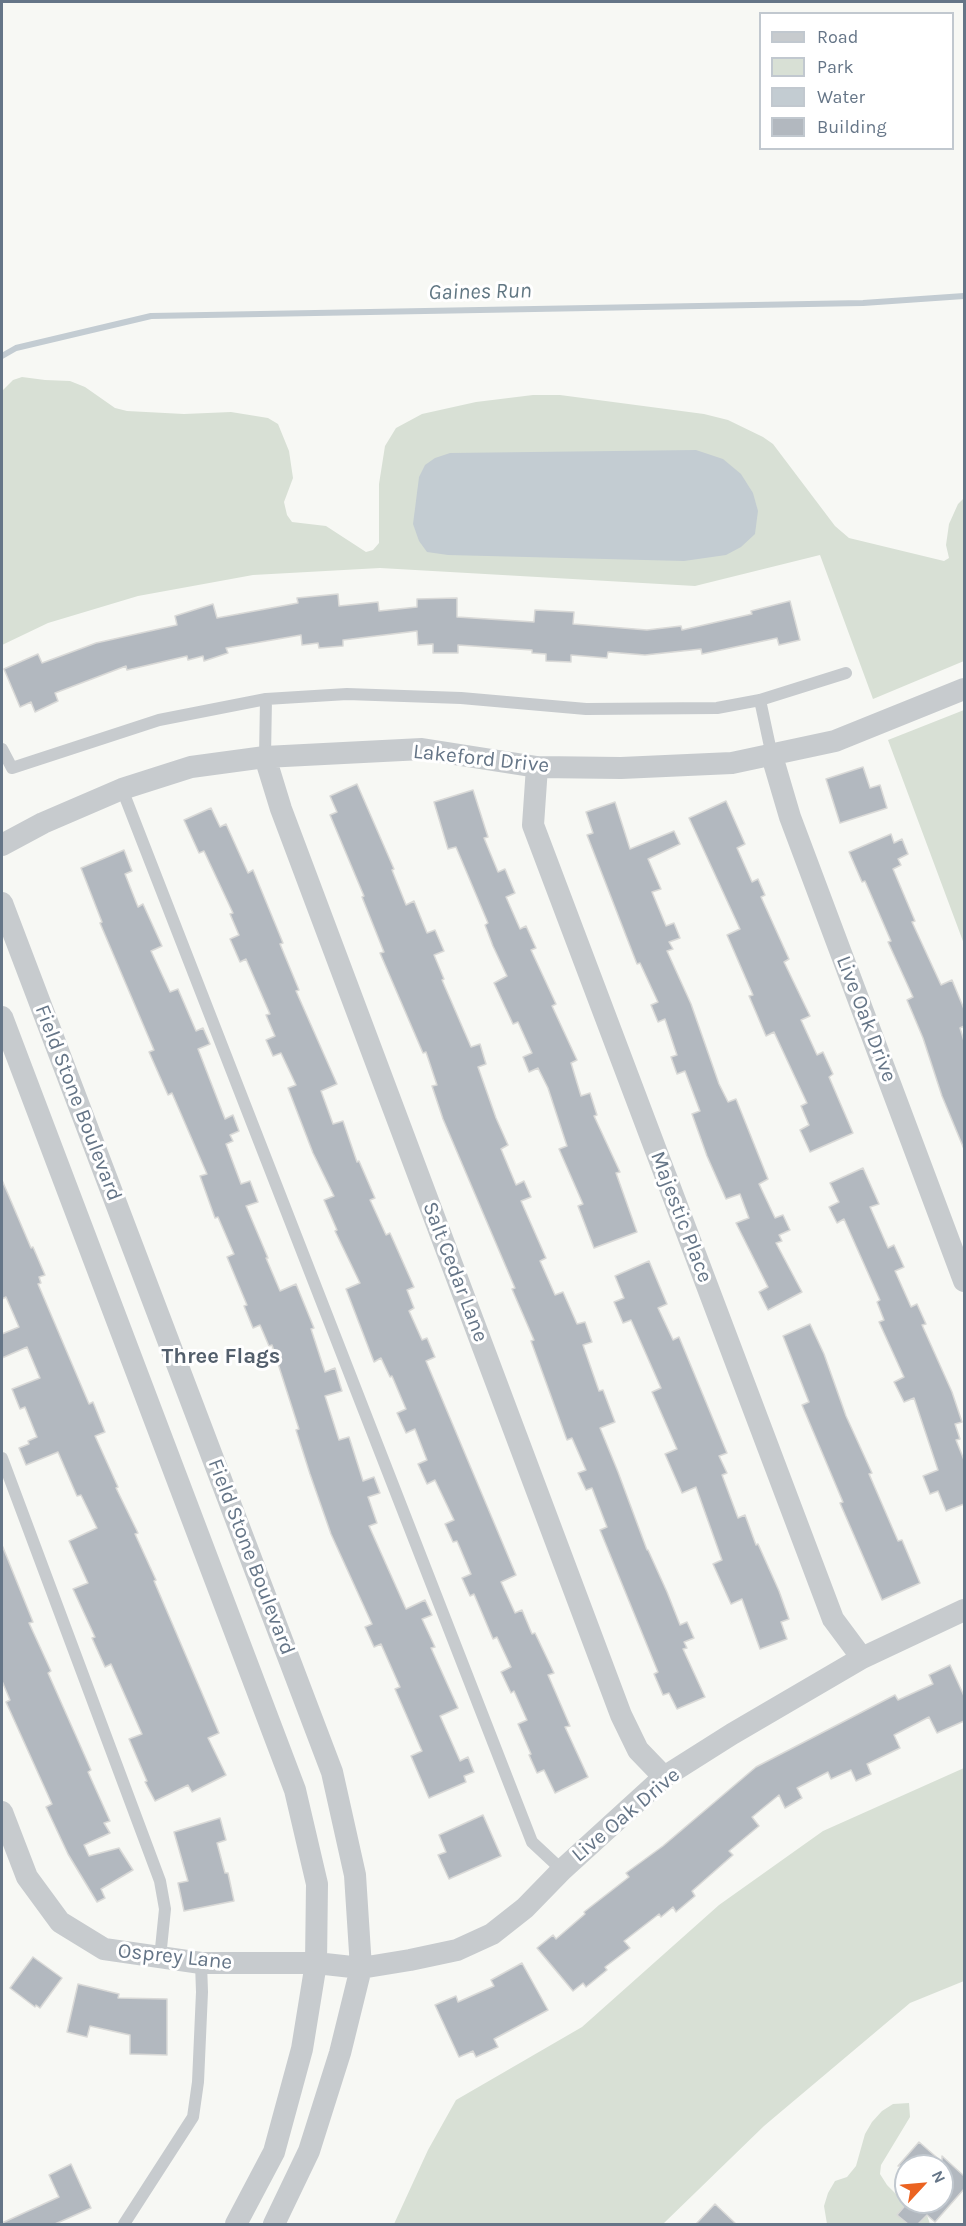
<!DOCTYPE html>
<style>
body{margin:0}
#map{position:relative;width:966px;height:2226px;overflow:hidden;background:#f7f8f4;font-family:Karla,sans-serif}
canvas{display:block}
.frame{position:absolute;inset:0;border:3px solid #657587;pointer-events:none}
.legend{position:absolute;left:759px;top:12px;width:195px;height:138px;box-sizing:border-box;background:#fff;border:2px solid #c1c8cf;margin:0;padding:8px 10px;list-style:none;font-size:18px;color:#657587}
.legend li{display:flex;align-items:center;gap:12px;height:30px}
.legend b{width:30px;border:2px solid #c1c8cf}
.north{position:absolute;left:894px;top:2154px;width:60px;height:60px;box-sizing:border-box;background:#fff;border:2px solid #c1c8cf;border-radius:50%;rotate:64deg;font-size:16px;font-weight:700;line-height:24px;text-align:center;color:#657587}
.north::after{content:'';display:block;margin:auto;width:21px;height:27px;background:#eb6321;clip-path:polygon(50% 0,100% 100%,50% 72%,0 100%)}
</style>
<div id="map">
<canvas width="966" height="2226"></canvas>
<div class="frame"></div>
<ul class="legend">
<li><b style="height:8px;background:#c7cbce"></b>Road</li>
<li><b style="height:16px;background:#d8e0d5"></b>Park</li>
<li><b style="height:16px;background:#c3ccd2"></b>Water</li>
<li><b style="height:16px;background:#b2b8bf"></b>Building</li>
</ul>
<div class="north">N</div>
</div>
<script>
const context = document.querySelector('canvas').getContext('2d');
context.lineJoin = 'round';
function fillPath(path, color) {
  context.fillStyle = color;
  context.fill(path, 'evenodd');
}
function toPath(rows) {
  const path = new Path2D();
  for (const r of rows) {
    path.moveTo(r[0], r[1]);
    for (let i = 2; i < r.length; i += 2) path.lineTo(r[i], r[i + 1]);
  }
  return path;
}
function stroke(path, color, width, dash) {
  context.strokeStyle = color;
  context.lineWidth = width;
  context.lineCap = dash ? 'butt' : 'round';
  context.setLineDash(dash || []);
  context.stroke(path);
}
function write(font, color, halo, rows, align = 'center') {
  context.font = font + ' Karla,sans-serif';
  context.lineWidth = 6;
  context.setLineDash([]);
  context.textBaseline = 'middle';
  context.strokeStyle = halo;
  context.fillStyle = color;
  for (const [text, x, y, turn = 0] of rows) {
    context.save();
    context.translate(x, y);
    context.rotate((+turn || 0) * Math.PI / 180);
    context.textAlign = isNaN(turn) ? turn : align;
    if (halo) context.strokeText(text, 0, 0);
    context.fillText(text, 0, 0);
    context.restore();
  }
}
fillPath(toPath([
 [22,377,45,380,70,381,85,387,115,408,127,411,184,414,231,412,268,418,278,424,289,451,293,478,284,502,287,515,292,522,326,526,366,552,373,550,379,543,379,484,385,446,396,428,422,414,476,402,533,395,560,395,704,414,728,420,763,437,773,444,835,526,849,538,944,561,949,558,946,545,949,524,958,504,964,498,964,661,873,699,820,555,695,586,380,568,253,575,138,596,48,623,2,645,2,391,13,380],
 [964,710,964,944,888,740],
 [964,1768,964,1981,910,2003,764,2126,663,2224,394,2224,428,2150,456,2100,582,2027,719,1905,823,1831],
 [909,2103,910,2117,881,2165,880,2174,887,2185,902,2200,927,2215,930,2224,827,2224,824,2206,828,2193,835,2181,847,2177,856,2166,865,2134,872,2122,882,2111,893,2104]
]), '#d8e0d5');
fillPath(toPath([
 [696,450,723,459,741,474,753,493,758,511,755,534,741,547,726,555,684,561,448,555,427,552,419,541,413,524,419,477,425,465,435,458,450,453]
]), '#c3ccd2');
stroke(toPath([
 [2,356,16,348,151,316,863,303,964,296]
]), '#c3ccd2', 6);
const building = toPath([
 [338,594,339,606,378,602,379,611,417,607,417,599,457,598,457,617,534,622,535,610,574,612,573,624,647,630,681,626,682,630,752,614,751,611,790,601,800,640,779,645,777,638,702,654,701,649,645,655,608,652,607,658,571,655,571,662,546,661,546,654,532,653,532,650,458,645,458,653,433,653,433,644,418,645,417,631,343,640,343,646,319,648,318,643,302,645,301,635,226,648,228,653,204,661,203,656,188,660,187,656,127,670,126,666,55,693,58,701,35,712,31,702,20,707,4,669,38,654,42,663,96,643,177,625,175,616,213,604,217,618,298,603,297,598,338,594],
 [863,767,870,788,880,785,887,808,840,823,826,779,863,767],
 [357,784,394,869,392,870,406,905,414,901,427,933,435,930,444,951,434,955,444,979,442,980,471,1047,480,1044,486,1064,478,1067,496,1118,508,1145,501,1149,516,1185,524,1181,531,1197,521,1201,546,1258,540,1261,555,1295,563,1292,577,1324,585,1322,592,1342,583,1345,599,1391,603,1390,615,1422,600,1428,618,1472,647,1550,648,1550,667,1592,680,1625,687,1622,694,1638,684,1642,687,1648,683,1649,705,1697,677,1709,669,1693,663,1695,654,1674,658,1672,600,1530,607,1527,592,1488,586,1490,578,1473,586,1470,572,1438,567,1440,531,1341,534,1340,512,1289,515,1288,443,1119,432,1086,437,1085,426,1052,423,1053,380,953,384,952,362,897,364,896,330,815,337,812,330,796,357,784],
 [473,790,488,837,484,838,498,872,505,869,515,893,506,897,520,929,526,926,536,948,531,950,556,1004,552,1006,577,1060,571,1063,581,1096,590,1093,597,1115,594,1116,620,1172,616,1173,637,1232,594,1248,578,1206,583,1204,559,1149,567,1146,548,1088,538,1068,529,1072,523,1057,532,1053,518,1022,513,1024,494,983,507,976,493,946,485,925,488,923,456,847,448,849,434,802,473,790],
 [726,801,745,844,737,848,752,882,758,879,765,895,761,897,789,959,784,962,810,1016,801,1020,817,1055,823,1052,833,1074,829,1077,853,1133,810,1152,800,1130,809,1125,801,1106,807,1103,774,1032,766,1036,749,996,753,995,727,935,740,929,689,818,726,801],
 [615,802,630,849,674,831,680,844,648,859,661,889,652,892,666,926,674,923,680,938,669,942,673,949,667,951,691,1004,719,1084,728,1102,736,1099,768,1179,759,1184,775,1218,783,1215,790,1230,779,1235,782,1241,776,1243,802,1292,768,1310,759,1292,768,1287,736,1223,749,1218,740,1194,726,1199,707,1156,692,1114,700,1111,685,1071,677,1074,671,1057,677,1055,665,1019,658,1022,651,1005,658,1002,640,963,637,964,587,835,593,833,586,812,615,802],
 [211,808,220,827,226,824,248,873,253,870,283,943,280,944,299,990,296,991,337,1084,321,1091,333,1124,343,1121,357,1162,359,1161,375,1198,370,1200,386,1235,390,1233,414,1287,407,1290,414,1308,409,1311,422,1340,427,1338,435,1357,426,1361,516,1575,501,1582,515,1613,522,1610,532,1634,535,1633,554,1673,548,1675,570,1726,565,1727,588,1777,555,1793,544,1770,537,1773,529,1755,531,1754,518,1724,527,1720,514,1691,511,1693,501,1672,511,1667,497,1637,493,1639,474,1594,470,1596,462,1578,471,1574,457,1541,453,1542,445,1524,454,1520,435,1480,427,1484,418,1464,427,1460,415,1429,406,1433,397,1413,406,1409,392,1376,390,1377,381,1358,374,1362,346,1289,360,1283,335,1231,337,1230,324,1200,334,1196,313,1153,288,1088,296,1085,281,1053,273,1056,266,1040,275,1036,266,1015,270,1014,246,959,240,962,230,939,239,935,230,914,233,913,204,851,199,853,184,820,211,808],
 [891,834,894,843,902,839,908,854,898,859,901,865,893,869,915,921,912,922,941,985,952,980,964,1009,964,1026,960,1028,964,1041,964,1149,942,1096,923,1038,907,1000,913,997,888,942,891,941,865,881,862,882,849,852,891,834],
 [124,850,132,871,125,874,138,907,143,904,162,946,151,951,170,992,178,989,196,1031,203,1028,210,1044,198,1049,225,1119,233,1115,239,1131,230,1135,233,1141,226,1144,241,1184,250,1181,258,1202,246,1206,268,1258,266,1258,280,1291,296,1284,314,1328,311,1329,325,1372,335,1368,342,1391,325,1396,339,1440,349,1437,363,1481,374,1477,380,1493,368,1497,377,1523,369,1526,406,1609,425,1600,432,1615,422,1619,435,1647,431,1648,458,1708,440,1716,460,1761,468,1757,474,1772,464,1776,466,1782,429,1798,411,1756,422,1751,395,1689,400,1687,381,1644,374,1647,365,1627,372,1624,331,1534,310,1474,296,1430,299,1429,272,1345,269,1346,260,1325,253,1328,244,1306,247,1305,227,1257,234,1254,218,1217,215,1218,200,1176,207,1174,172,1093,168,1095,149,1052,154,1050,100,923,102,922,81,868,124,850],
 [863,1168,879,1204,870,1207,888,1248,894,1245,904,1267,895,1271,911,1307,917,1304,926,1324,922,1325,952,1392,962,1422,955,1424,960,1439,956,1440,964,1460,964,1504,946,1511,938,1491,930,1494,923,1476,938,1470,914,1398,904,1402,894,1382,904,1377,879,1322,884,1320,877,1302,880,1300,844,1219,837,1223,829,1207,839,1202,830,1183,863,1168],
 [2,1180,31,1248,33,1247,45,1275,39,1277,41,1283,38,1284,89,1404,93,1402,105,1432,95,1436,118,1487,116,1488,138,1533,135,1534,156,1580,154,1581,219,1733,208,1738,226,1775,192,1792,188,1785,155,1801,145,1782,147,1781,129,1739,142,1734,111,1664,105,1667,92,1638,95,1637,73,1589,88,1583,69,1541,97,1528,81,1495,77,1496,58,1452,26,1465,19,1448,29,1444,28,1441,37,1437,25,1407,20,1409,12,1389,40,1378,27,1347,2,1358,2,1334,19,1327,6,1297,2,1299,2,1180],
 [649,1261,667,1304,658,1308,673,1340,679,1337,727,1453,719,1456,727,1473,722,1475,738,1518,745,1515,756,1545,758,1544,779,1591,789,1619,781,1622,787,1639,760,1649,742,1599,731,1604,713,1564,722,1560,696,1487,682,1493,665,1454,677,1449,652,1392,661,1388,631,1320,623,1323,614,1302,624,1298,615,1276,649,1261],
 [810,1324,824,1354,846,1416,872,1473,869,1474,898,1541,902,1540,920,1583,882,1600,840,1503,843,1502,802,1405,809,1402,783,1336,810,1324],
 [2,1545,33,1622,29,1623,51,1671,48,1673,76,1736,91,1770,88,1772,110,1821,104,1823,110,1833,84,1845,89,1856,119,1848,133,1870,101,1889,105,1898,97,1902,68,1854,46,1807,52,1804,6,1702,10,1700,2,1681,2,1545],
 [950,1665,964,1696,964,1721,937,1733,929,1717,894,1735,900,1748,867,1764,871,1774,856,1781,851,1770,831,1779,828,1772,797,1788,802,1798,785,1808,779,1795,752,1817,759,1826,729,1851,733,1855,692,1891,695,1896,676,1912,673,1907,661,1917,659,1914,624,1941,630,1948,605,1967,607,1970,586,1987,583,1983,573,1991,537,1948,553,1935,556,1939,585,1914,584,1912,629,1877,626,1873,663,1846,756,1767,895,1695,898,1700,933,1684,929,1675,950,1665],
 [483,1815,501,1856,449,1879,438,1855,446,1852,439,1835,483,1815],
 [220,1818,226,1840,217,1843,225,1873,228,1873,234,1901,184,1911,178,1883,188,1881,174,1832,220,1818],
 [33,1957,62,1978,40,2008,36,2005,35,2007,10,1988,33,1957],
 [522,1963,548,2010,494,2039,498,2047,476,2057,473,2051,459,2057,435,2005,456,1996,458,2002,494,1986,491,1980,522,1963],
 [78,1984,119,1994,118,1998,167,1999,167,2055,130,2054,130,2035,90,2026,87,2037,67,2032,78,1984],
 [919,2142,942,2162,942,2156,964,2176,964,2189,935,2222,927,2215,918,2224,908,2224,897,2215,908,2202,942,2202,942,2166,898,2166,919,2142],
 [71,2164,91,2208,55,2224,2,2224,2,2223,59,2197,49,2175,71,2164],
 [715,2204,736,2224,696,2224,715,2204]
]);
fillPath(building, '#b2b8bf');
stroke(building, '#d9d9d7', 1.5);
stroke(toPath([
 [760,700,772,756],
 [2,749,12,768,159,720,266,699,347,694,461,698,586,709,717,708,760,700,846,673],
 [265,757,266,699],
 [122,789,532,1842,562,1870],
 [2,1458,160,1881,165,1909,160,1958],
 [124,2224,193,2117,198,2082,202,1992,201,1963]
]), '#c7cbce', 12);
stroke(toPath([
 [772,756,790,817,964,1281],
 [265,757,281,809,621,1715,638,1750,664,1777],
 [537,767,533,825,833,1619,862,1658],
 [2,845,43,823,122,789,191,767,265,757,422,749,537,767,621,768,732,763,835,741,964,689],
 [2,903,332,1772,355,1875,361,1968,340,2053,309,2151,274,2224],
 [2,1017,295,1790,317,1884,316,1963,302,2049,274,2152,236,2224],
 [2,1812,27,1877,60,1922,104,1949,201,1963,316,1963,361,1968,410,1960,457,1950,492,1934,525,1908,562,1870,664,1777,732,1734,862,1658,964,1610]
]), '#c7cbce', 22);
write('21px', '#657587', '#fff', [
 ["Lakeford Drive",481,759,6],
 ["Live Oak Drive",866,1019,69],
 ["Field Stone Boulevard",78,1103,69],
 ["Majestic Place",681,1217,69],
 ["Salt Cedar Lane",455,1272,69],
 ["Field Stone Boulevard",251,1557,69],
 ["Live Oak Drive",626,1815,-40],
 ["Osprey Lane",175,1957,6]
]);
write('italic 22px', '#617783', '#fff', [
 ["Gaines Run",480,292,-1]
]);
write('bold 22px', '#535f6c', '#fff', [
 ["Three Flags",221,1357]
]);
</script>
